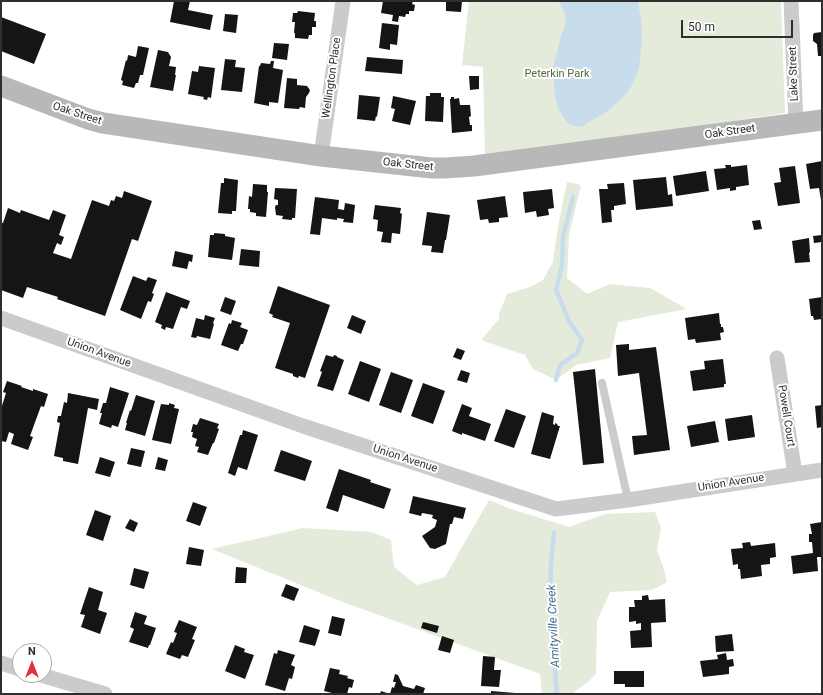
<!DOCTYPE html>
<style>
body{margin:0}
#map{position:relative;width:823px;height:695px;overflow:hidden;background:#fff;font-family:Roboto,sans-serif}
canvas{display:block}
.frame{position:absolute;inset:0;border:2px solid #2e2e2e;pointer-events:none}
.north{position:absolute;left:12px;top:643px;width:40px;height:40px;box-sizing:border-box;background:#fff;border:1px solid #ababab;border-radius:50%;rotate:0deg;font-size:11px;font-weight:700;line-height:16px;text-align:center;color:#2e2e2e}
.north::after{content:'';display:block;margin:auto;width:14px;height:18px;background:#e52f3d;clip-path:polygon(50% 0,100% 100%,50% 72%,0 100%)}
.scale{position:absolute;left:681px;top:20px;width:112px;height:18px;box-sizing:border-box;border:2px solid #2e2e2e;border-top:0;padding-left:5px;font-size:12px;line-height:14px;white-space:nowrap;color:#2e2e2e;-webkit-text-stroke:3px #fff;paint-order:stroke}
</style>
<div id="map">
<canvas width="823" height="695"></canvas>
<div class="frame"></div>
<div class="north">N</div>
<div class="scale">50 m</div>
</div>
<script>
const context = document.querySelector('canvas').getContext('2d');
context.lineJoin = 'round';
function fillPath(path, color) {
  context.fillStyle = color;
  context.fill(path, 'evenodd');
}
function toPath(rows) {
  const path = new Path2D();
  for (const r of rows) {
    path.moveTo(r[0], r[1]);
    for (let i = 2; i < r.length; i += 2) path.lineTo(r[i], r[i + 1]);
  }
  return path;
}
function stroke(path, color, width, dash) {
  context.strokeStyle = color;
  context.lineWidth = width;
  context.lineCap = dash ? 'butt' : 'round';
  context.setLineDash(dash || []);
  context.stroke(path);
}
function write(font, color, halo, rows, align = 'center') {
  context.font = font + ' Roboto,sans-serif';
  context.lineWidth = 4;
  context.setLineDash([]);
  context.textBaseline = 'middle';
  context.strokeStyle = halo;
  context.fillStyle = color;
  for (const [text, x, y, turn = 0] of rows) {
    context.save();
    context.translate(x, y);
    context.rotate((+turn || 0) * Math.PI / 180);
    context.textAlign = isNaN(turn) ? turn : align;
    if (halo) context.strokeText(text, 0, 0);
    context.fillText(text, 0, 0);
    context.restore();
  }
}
fillPath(toPath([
 [469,1,781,1,785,113,485,159,483,67,462,65],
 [567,182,581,185,569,235,567,278,587,294,610,284,650,288,687,309,618,322,610,358,576,365,556,380,533,369,525,355,481,340,499,319,499,314,507,294,530,287,543,280,553,262,558,226],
 [489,500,511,509,569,527,605,514,655,512,661,528,657,550,663,566,667,582,652,590,610,592,597,621,596,674,588,682,575,691,574,694,542,694,540,674,335,599,212,549,303,528,372,532,391,540,394,567,417,585,445,577]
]), '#e4ebdb');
fillPath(toPath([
 [559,1,638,1,641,20,642,38,639,69,631,87,625,95,607,112,587,123,584,126,578,127,569,124,564,118,558,108,555,95,553,68,561,36,566,23,565,15]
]), '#c7ddeb');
stroke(toPath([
 [556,380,560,365,577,353,582,340,569,321,556,290,562,266,563,237,573,197],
 [554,533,551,564,550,596,556,630,555,670,557,694]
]), '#c7ddeb', 4.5);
fillPath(toPath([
 [174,1,190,1,188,10,213,15,210,30,170,22],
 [383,1,413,1,412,4,415,5,414,11,409,11,409,14,406,14,405,17,399,16,398,22,392,21,393,15,381,13],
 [446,1,462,1,461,12,446,11],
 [298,11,315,13,314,21,316,21,316,27,312,27,312,35,309,35,308,39,295,38,295,33,294,33,295,22,292,22,293,13,297,13],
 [225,14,238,15,236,33,223,31],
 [1,17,46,34,34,64,1,51],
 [382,23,399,25,397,45,390,44,390,50,379,48],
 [822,32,822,56,818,56,817,44,813,41,813,35,814,33],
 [274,43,289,44,287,60,272,58],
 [138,46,149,48,143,75,140,75,138,83,136,83,134,88,122,85,123,81,121,80,126,60,127,61,128,55,136,57],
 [158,50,168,52,171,57,169,66,176,67,175,75,176,75,173,91,150,87],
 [367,57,403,60,402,74,365,71],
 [225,59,236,60,235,67,245,68,242,92,221,90],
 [271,61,274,61,273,68,283,70,278,103,269,102,269,106,254,103,259,66,260,66,261,63,270,64],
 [199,66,215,68,211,98,208,97,207,100,203,99,204,97,188,94,192,71,198,72],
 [469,76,479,76,479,89,470,90],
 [287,78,297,79,297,85,307,86,310,90,309,93,306,97,305,108,300,107,299,109,284,108],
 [430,93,441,93,441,97,444,97,443,122,425,121,426,96,430,96],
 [359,95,380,97,377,117,376,116,375,121,357,119],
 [393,96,416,101,410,125,392,121,395,109,391,108],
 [451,97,454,97,454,99,459,98,460,105,470,105,471,116,469,117,470,125,472,125,472,131,452,133,450,99,451,99],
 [822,161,822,200,821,200,819,188,810,189,806,164],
 [725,165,731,165,731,167,747,165,749,185,736,187,736,190,730,191,730,188,717,190,714,169,726,168],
 [795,166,800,203,778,206,774,183,781,182,779,168],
 [706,171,709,191,676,196,673,176],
 [666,177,668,195,672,194,673,206,636,210,633,180],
 [224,178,238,180,236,211,232,211,232,214,218,213,221,183,224,183],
 [624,183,626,204,614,206,614,210,611,210,612,222,602,223,599,189,608,189,607,184],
 [253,184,267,185,267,192,268,192,266,217,256,216,256,213,250,212,250,209,248,209,249,196,252,197],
 [275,188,297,189,295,218,292,218,292,220,282,219,283,216,276,215,275,207,276,205,278,205,278,200,274,199],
 [552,189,554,208,548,209,549,215,537,217,536,211,525,213,523,192],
 [124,191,152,201,138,241,132,239,105,316,57,299,58,297,27,287,23,298,1,290,1,223,3,223,8,208,20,213,21,210,49,220,53,210,66,215,59,235,64,237,61,245,57,243,53,253,71,259,92,200,109,206,111,200,114,201,116,196,122,198],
 [505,196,508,217,499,218,499,222,489,223,488,219,480,220,477,200],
 [315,197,339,200,338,209,344,210,345,203,355,205,353,223,343,222,344,219,337,218,337,220,322,218,320,235,310,234],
 [375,205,401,208,400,213,402,214,400,234,392,233,391,243,381,242,383,232,377,231,378,220,373,219],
 [427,212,450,215,446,240,445,240,443,253,431,252,432,246,422,245],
 [760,220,762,229,754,230,752,221],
 [214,233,225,234,225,236,235,238,232,260,208,257,210,235,214,235],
 [822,235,822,242,814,243,813,236],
 [809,238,810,252,809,253,810,262,795,263,792,241],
 [241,249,260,251,259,267,239,265],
 [175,251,193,255,192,262,189,261,187,269,172,266],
 [133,276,146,281,148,277,157,280,152,293,154,294,151,302,148,301,141,319,120,310],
 [278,286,330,305,305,378,299,376,298,378,293,376,293,374,275,368,290,323,272,317,273,315,269,313],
 [166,292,190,301,187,309,181,307,173,329,166,327,165,330,161,328,162,325,155,322],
 [225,297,236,301,231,315,220,311],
 [822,297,822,319,814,320,813,316,811,316,809,299],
 [719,313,720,324,721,324,721,327,723,327,724,332,720,333,721,340,696,343,695,339,688,340,685,318],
 [205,315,215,318,213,323,214,324,210,339,197,336,196,338,191,337,196,318,204,320],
 [352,315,366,321,361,334,347,328],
 [232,320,242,323,240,327,248,330,243,344,241,344,238,351,221,345,229,323,231,324],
 [629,344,629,350,656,347,670,450,634,455,632,436,647,435,639,373,618,376,616,345],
 [457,348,465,351,461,360,453,357],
 [326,355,333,357,334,355,337,356,337,357,344,360,333,391,317,386,322,372,320,371],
 [723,359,726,384,724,384,724,387,693,391,690,371,705,369,704,361],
 [360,361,381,369,369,402,348,394],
 [595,369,604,463,583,465,573,372],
 [461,370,470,373,467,383,457,380],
 [391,372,413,380,401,413,379,405],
 [7,381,22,386,21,387,33,391,33,389,48,394,44,407,41,406,30,436,33,437,28,450,11,444,14,434,9,432,6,442,1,441,1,409,6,393,3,392],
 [423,383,445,391,433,424,411,416],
 [110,387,129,393,118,427,112,425,111,428,99,424,102,413,100,413,103,403,106,403],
 [68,393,99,399,97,410,88,408,78,464,63,461,63,458,54,456,60,423,57,422,58,416,61,416,64,402,67,403],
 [136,395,155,401,145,436,125,430,127,423,126,423,130,410,131,411],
 [169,403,175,405,174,408,179,409,171,444,152,440,161,404,169,405],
 [462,404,472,408,469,416,491,424,485,441,462,433,462,435,452,431],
 [822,405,822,427,817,428,815,406],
 [506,409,526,416,514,448,494,441],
 [542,412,554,416,553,424,555,425,555,423,557,424,558,426,560,426,550,459,531,454],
 [752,415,755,437,728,441,725,419],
 [200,418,219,424,217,428,219,429,214,443,213,443,208,455,197,452,199,447,195,446,197,439,192,437,193,432,191,432,193,424,197,425],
 [715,421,719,442,691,447,687,426],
 [243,430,258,435,247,470,238,467,235,476,228,473,240,435,242,435],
 [131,448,145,451,141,467,127,464],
 [281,450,312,461,305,481,274,471],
 [100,457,115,462,110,477,95,473],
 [158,457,168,460,165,471,155,469],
 [339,469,371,480,370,482,391,489,384,509,343,495,338,512,326,508],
 [413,496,466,508,463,519,454,517,452,524,450,524,446,544,435,549,430,548,422,536,435,527,437,520,432,518,433,515,422,513,421,516,409,513],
 [193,502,207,507,200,526,186,521],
 [95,510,111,516,103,541,86,535],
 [130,519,138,523,134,532,125,528],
 [822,522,822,557,817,557,818,571,793,574,791,556,813,553,812,542,809,542,809,534,812,534,810,524],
 [750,542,751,546,775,543,776,557,770,558,770,564,761,565,762,576,741,579,740,569,738,569,738,564,733,565,731,549,743,548,742,543],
 [189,547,204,550,201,566,186,564],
 [236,567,247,568,246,583,235,583],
 [134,568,149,572,144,589,130,585],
 [286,584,299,589,294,601,281,596],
 [89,587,103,592,98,610,107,613,100,634,81,627,85,615,80,614],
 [648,595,649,600,665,599,666,622,651,623,652,647,631,648,630,631,641,630,641,623,636,624,636,621,629,622,629,607,635,607,634,600,642,600,642,596],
 [135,612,147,616,144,624,156,628,150,645,149,645,148,648,129,642,134,629,130,627],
 [332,616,345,619,341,636,328,633],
 [179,620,197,627,192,639,195,640,188,657,182,655,180,659,166,654,171,642,173,643,177,633,174,632],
 [423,622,439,626,437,633,421,628],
 [304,625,320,630,315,646,299,642],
 [732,634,734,651,716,652,715,636],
 [442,636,454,640,450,653,438,650],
 [235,645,245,649,244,652,254,655,245,679,225,671],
 [278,650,295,655,291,665,295,667,292,679,289,678,285,691,265,685,274,653,277,654],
 [726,653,727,660,733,659,734,666,729,667,729,674,703,677,700,661,718,659,717,655],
 [483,656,495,657,494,670,501,670,499,687,481,686],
 [330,668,340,670,339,674,348,676,347,678,354,680,352,688,349,687,347,694,332,694,332,693,324,691],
 [614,671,644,671,644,687,625,687,625,684,614,684],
 [395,674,398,675,403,686,414,689,416,685,425,688,423,694,380,694,381,691,390,694,392,687,394,688,396,682,393,682],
 [491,691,515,693,515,694,491,694]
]), '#151515');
stroke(toPath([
 [602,383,628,500]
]), '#cbcbcb', 8);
stroke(toPath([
 [791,1,796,124],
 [321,156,343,1],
 [1,318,303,426,556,509,628,500,822,470],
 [777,358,795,474],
 [1,663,20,669],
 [41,675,105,694]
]), '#cbcbcb', 15);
stroke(toPath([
 [1,86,88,119,103,123,321,156,432,168,445,168,474,166,822,120]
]), '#b8b8b8', 21);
write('11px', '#51693b', '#fff', [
 ["Peterkin Park",557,74]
]);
write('11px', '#2e2e2e', '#fff', [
 ["Lake Street",794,74,-92],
 ["Wellington Place",332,78,-82],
 ["Oak Street",77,114,18],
 ["Oak Street",730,132,-8],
 ["Oak Street",408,165,6],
 ["Union Avenue",99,353,20],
 ["Powell Court",786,416,81],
 ["Union Avenue",405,459,18],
 ["Union Avenue",731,483,-9]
]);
write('italic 12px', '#3c6f90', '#fff', [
 ["Amityville Creek",554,626,-93]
]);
</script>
